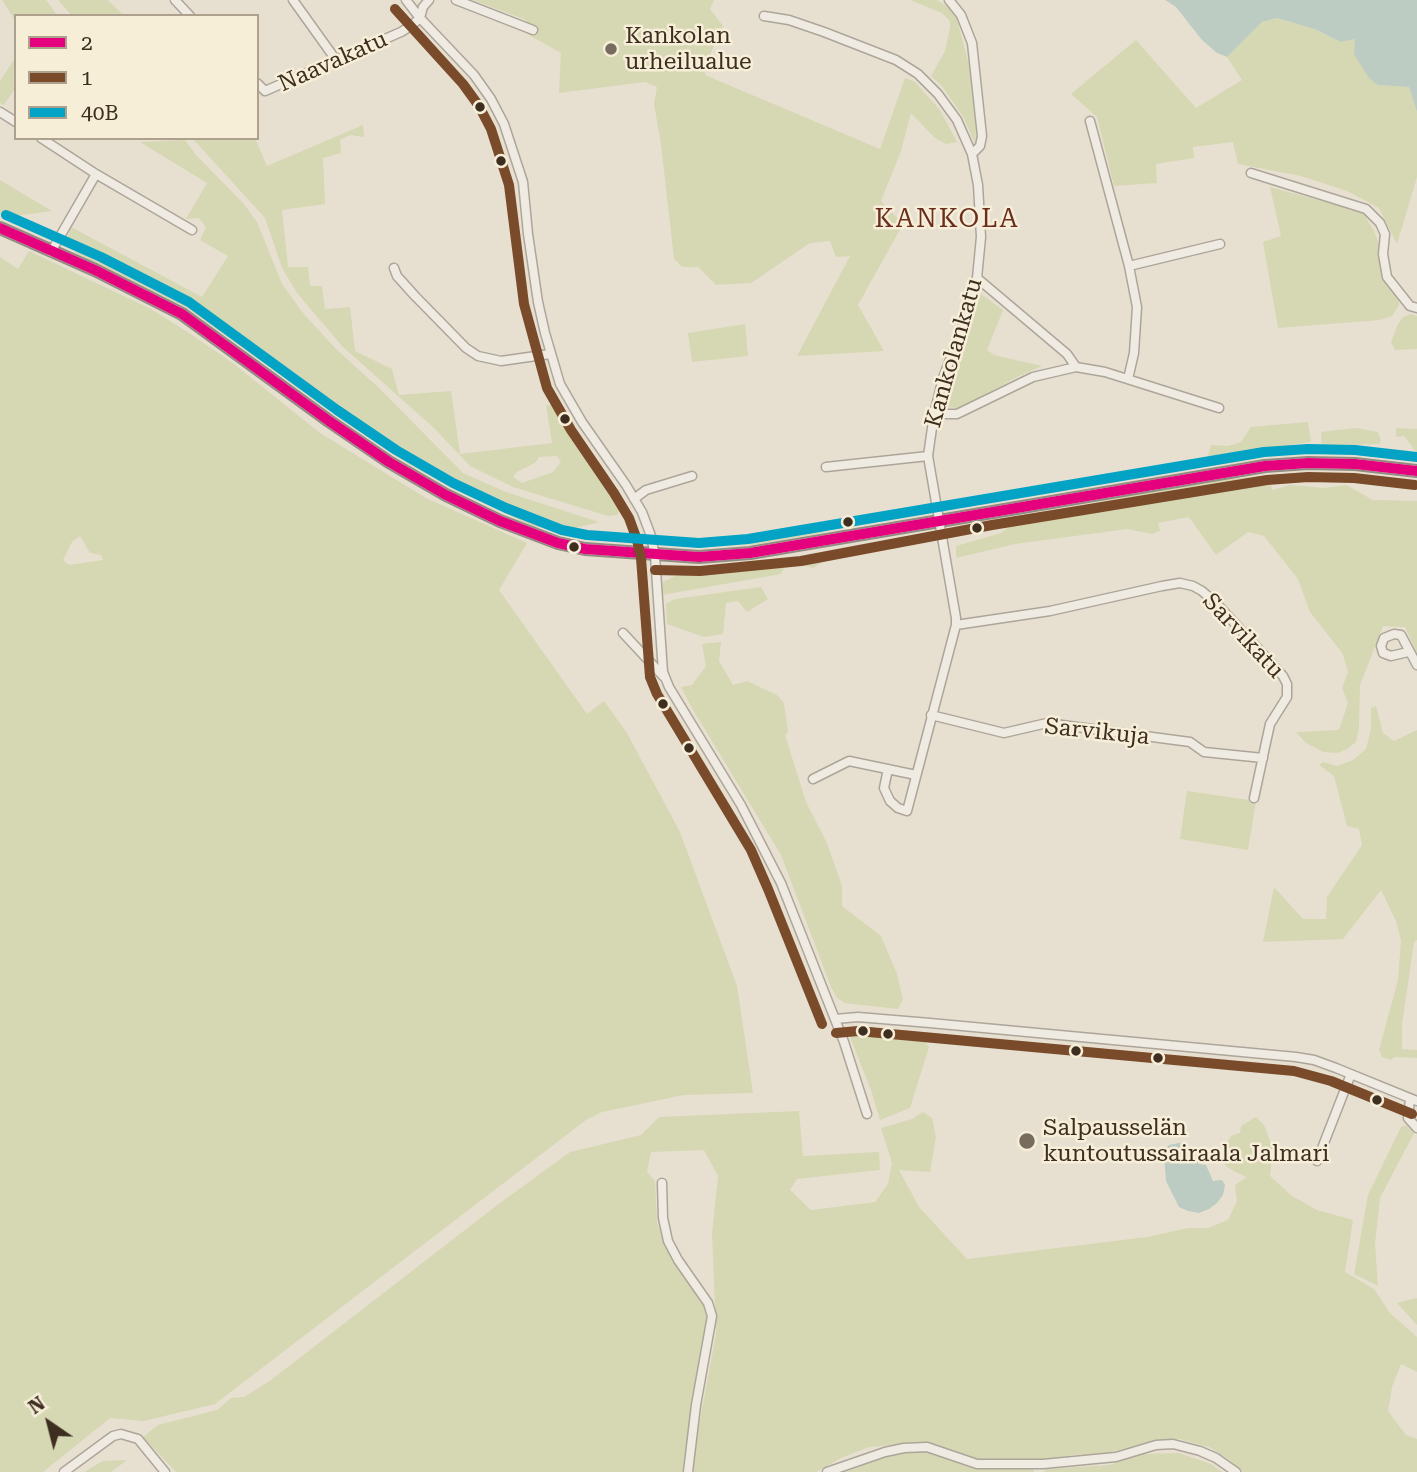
<!DOCTYPE html>
<meta charset="utf-8">
<style>
body{margin:0}
#map{position:relative;width:1417px;height:1472px;overflow:hidden;background:#e7e0d1;font-family:"Roboto Serif",serif}
canvas{display:block}
.legend{position:absolute;left:14px;top:14px;width:245px;height:126px;box-sizing:border-box;background:#f7eed8;border:2px solid #ada18e;margin:0;padding:9px 12px;list-style:none;font-size:21px;color:#3d2e20}
.legend li{display:flex;align-items:center;gap:14px;height:35px}
.legend b{width:35px;border:2px solid #ada18e}
.north{position:absolute;left:14px;top:1388px;width:70px;height:70px;-webkit-text-stroke:5px #f7eed8;paint-order:stroke;rotate:325deg;font-size:19px;font-weight:700;line-height:28px;text-align:center;color:#3d2e20}
.north::after{content:'';display:block;margin:auto;width:24px;height:32px;background:#3d2e20;clip-path:polygon(50% 0,100% 100%,50% 72%,0 100%)}
</style>
<div id="map">
<canvas width="1417" height="1472"></canvas>
<ul class="legend">
<li><b style="height:9px;background:#e5007d"></b>2</li>
<li><b style="height:9px;background:#7a4b2a"></b>1</li>
<li><b style="height:9px;background:#03a3c5"></b>40B</li>
</ul>
<div class="north">N</div>
</div>
<script>
const context = document.querySelector('canvas').getContext('2d');
context.lineJoin = 'round';
function fillPath(path, color) {
  context.fillStyle = color;
  context.fill(path, 'evenodd');
}
function toPath(rows) {
  const path = new Path2D();
  for (const r of rows) {
    path.moveTo(r[0], r[1]);
    for (let i = 2; i < r.length; i += 2) path.lineTo(r[i], r[i + 1]);
  }
  return path;
}
function stroke(path, color, width, dash) {
  context.strokeStyle = color;
  context.lineWidth = width;
  context.lineCap = dash ? 'butt' : 'round';
  context.setLineDash(dash || []);
  context.stroke(path);
}
function write(font, color, halo, rows, align = 'center') {
  context.font = font + ' "Roboto Serif",serif';
  context.lineWidth = 5;
  context.setLineDash([]);
  context.textBaseline = 'middle';
  context.strokeStyle = halo;
  context.fillStyle = color;
  for (const [text, x, y, turn = 0] of rows) {
    context.save();
    context.translate(x, y);
    context.rotate((+turn || 0) * Math.PI / 180);
    context.textAlign = isNaN(turn) ? turn : align;
    if (halo) context.strokeText(text, 0, 0);
    context.fillText(text, 0, 0);
    context.restore();
  }
}
fillPath(toPath([
 [2,0,46,0,58,16,16,16,16,22],
 [58,0,108,0,124,16,72,16],
 [473,0,714,0,710,9,723,26,705,66,705,75,880,149,905,78,915,82,940,110,957,142,946,144,935,138,911,113,901,151,881,201,903,224,858,305,884,351,797,356,850,256,836,257,830,241,810,243,751,283,716,285,698,267,682,267,674,259,661,144,654,104,657,87,645,82,559,93,561,53,522,31,526,20],
 [910,0,937,0,949,8,957,19,969,65,976,129,975,144,964,118,942,86,931,76,945,51,950,28,950,21,942,13],
 [1277,18,1317,30,1341,42,1355,39,1378,85,1409,87,1417,112,1417,177,1397,244,1379,208,1347,191,1301,176,1238,164,1233,142,1193,147,1194,158,1156,164,1157,183,1114,186,1097,117,1071,94,1136,40,1196,108,1242,80,1227,57,1262,22],
 [16,57,16,87,4,105,0,103,0,81],
 [363,125,364,137,350,135,340,140,341,153,323,158,325,204,282,210,288,267,308,267,310,286,322,286,325,309,350,307,355,351,392,369,399,395,451,391,460,454,552,443,546,405,555,406,579,449,618,505,620,510,617,515,608,516,513,487,470,466,435,429,342,346,297,293,282,268,265,218,193,139,255,138,267,166],
 [557,456,561,462,553,472,522,483,513,477,517,472,535,463,539,457],
 [185,140,196,155,244,204,257,222,282,284,303,313,336,349,379,388,463,473,506,492,599,522,567,530,534,527,460,492,410,465,356,429,187,308,76,253,67,240,71,227,202,297,228,256,200,240,206,227,199,218,186,219,207,183,140,142],
 [0,180,52,211,7,217,0,214],
 [1270,187,1362,212,1373,229,1399,293,1399,305,1392,316,1380,320,1278,328,1263,242,1281,236],
 [29,251,151,309,189,333,234,364,320,433,426,498,527,543,499,590,587,714,604,701,627,733,680,832,737,986,753,1093,684,1095,602,1112,586,1120,215,1404,144,1421,110,1418,43,1472,0,1472,0,257,18,269],
 [80,536,90,553,101,555,103,560,69,565,63,560,72,542],
 [981,294,1003,310,987,350,994,355,1042,366,1017,377,960,408,945,407,949,383],
 [1411,314,1417,316,1417,349,1395,350,1391,342,1398,324,1403,317],
 [745,324,748,356,692,362,688,333],
 [1308,422,1311,442,1289,445,1281,452,1251,460,1205,467,1211,445,1228,446,1241,442,1251,427],
 [1356,428,1378,432,1381,441,1379,444,1322,446,1321,432],
 [1396,428,1417,429,1417,453,1404,436,1396,437],
 [1294,473,1271,484,1272,490,1291,485,1324,488,1346,485,1373,500,1417,501,1417,653,1405,627,1383,626,1360,685,1359,727,1356,742,1347,749,1337,753,1323,752,1306,743,1296,732,1339,730,1348,703,1342,688,1348,672,1343,654,1310,612,1298,579,1264,536,1248,532,1216,555,1189,517,1158,523,1160,531,1152,534,1127,529,1015,544,956,558,956,546,1001,533,1016,521,1120,497,1229,479],
 [827,528,828,530,822,533,758,544,723,546,700,546,697,544,701,541,739,541],
 [832,552,836,555,813,568,799,564,784,568,781,574,662,595,663,582,675,576],
 [761,587,768,599,747,612,738,601,726,603,723,634,704,637,667,624,666,604,675,599],
 [721,642,719,661,733,685,747,681,777,695,784,703,788,732,785,735,806,802,827,843,842,886,842,906,881,936,897,974,903,999,898,1009,845,1003,837,998,831,987,781,855,693,710,681,687,692,685,706,666,702,644],
 [1376,706,1383,733,1394,741,1417,730,1417,940,1414,942,1402,1025,1402,1049,1417,1050,1417,1058,1394,1057,1391,1060,1382,1057,1379,1050,1398,980,1401,940,1396,921,1381,890,1343,939,1263,942,1274,887,1303,919,1326,919,1327,897,1362,845,1359,829,1347,826,1334,776,1319,765,1323,762,1337,766,1353,760,1366,749,1371,729,1371,708],
 [1187,791,1256,801,1248,850,1180,839],
 [868,1027,913,1032,922,1038,929,1047,910,1108,880,1120,871,1090,850,1037,855,1029],
 [799,1111,803,1156,879,1152,880,1170,797,1179,790,1190,811,1210,875,1202,888,1184,892,1163,881,1128,912,1119,923,1112,932,1118,936,1137,930,1172,899,1170,919,1207,967,1259,1147,1237,1188,1228,1208,1228,1228,1220,1237,1201,1235,1185,1247,1177,1235,1172,1225,1165,1221,1157,1224,1147,1231,1136,1240,1133,1241,1126,1256,1117,1264,1125,1273,1149,1270,1176,1292,1196,1317,1210,1353,1220,1345,1272,1374,1289,1390,1313,1417,1337,1417,1372,1401,1364,1392,1387,1388,1411,1406,1435,1417,1439,1417,1472,1243,1472,1230,1460,1209,1447,1179,1439,1162,1440,1101,1454,1072,1455,1042,1460,978,1460,929,1443,904,1444,869,1447,841,1458,816,1472,694,1472,693,1458,716,1334,712,1233,718,1176,704,1150,651,1152,647,1172,655,1181,657,1222,668,1252,706,1309,707,1333,684,1458,683,1472,176,1472,143,1437,158,1425,217,1410,231,1398,244,1397,271,1380,496,1206,570,1152,641,1135,659,1117],
 [1406,1125,1414,1133,1380,1198,1375,1244,1378,1286,1354,1274,1368,1195,1401,1127],
 [1417,1298,1417,1325,1397,1303],
 [926,1449,976,1467,1033,1467,1034,1472,838,1472,904,1450],
 [1179,1453,1211,1464,1222,1472,1044,1472,1046,1469,1109,1465,1144,1454],
 [127,1460,111,1472,84,1472,103,1461]
]), '#d6d7b3');
fillPath(toPath([
 [1165,0,1417,0,1417,112,1409,87,1378,85,1369,78,1354,54,1355,39,1341,42,1317,30,1277,18,1262,22,1227,57,1217,53,1202,40,1176,7],
 [1184,1142,1199,1164,1206,1165,1213,1181,1222,1180,1225,1185,1223,1195,1217,1203,1209,1209,1199,1213,1188,1211,1179,1207,1166,1181,1164,1155,1166,1149,1169,1145]
]), '#bcccc2');
const minor = toPath([
 [175,0,190,16],
 [293,0,336,60],
 [406,0,420,18,474,75,491,99,504,124,523,182,528,234,538,302,545,333,560,384,582,422,626,485,642,512,651,536,655,556,663,672,669,687,741,805,781,883,844,1042,867,1114],
 [456,0,533,30],
 [949,0,961,15,972,43,982,136,980,146,972,154],
 [764,16,789,20,824,32,896,60,918,74,938,94,957,120,972,154,978,185,981,237,977,278,968,313,943,378,934,414,928,456,956,618,956,625,1050,611,1162,586,1180,583,1193,586,1202,591,1217,604,1283,676,1287,684,1287,697,1270,724,1254,798],
 [257,83,265,91,401,32,411,26,420,18,423,7,429,0],
 [0,112,16,122],
 [1090,121,1129,266,1137,307,1134,353,1128,379],
 [41,138,96,174,51,252],
 [1251,173,1366,209,1380,223,1385,234,1383,254,1387,277,1410,306,1417,308],
 [96,174,192,230],
 [1129,266,1220,244],
 [394,268,397,276,415,296,466,348,478,356,501,361,550,354],
 [977,278,1067,354,1076,367],
 [934,414,957,414,1033,377,1076,367,1105,372,1219,408],
 [826,467,928,456],
 [634,499,646,490,692,476],
 [623,633,664,677],
 [1408,652,1391,656,1383,653,1381,646,1384,638,1394,634,1401,635,1417,665],
 [931,715,1004,733,1047,723,1190,742,1204,752,1263,758],
 [888,769,884,788,890,801,898,808,907,811,956,625],
 [813,779,849,761,916,775],
 [835,1019,858,1017,930,1023,1296,1057,1314,1060,1336,1068,1417,1101],
 [1410,1099,1408,1118,1417,1128],
 [1317,1161,1351,1074],
 [662,1183,663,1218,668,1241,678,1260,708,1303,712,1316,696,1405,688,1472],
 [64,1472,113,1436,121,1434,138,1439,165,1472],
 [827,1472,885,1452,904,1448,927,1447,977,1464,1043,1464,1116,1457,1156,1445,1173,1444,1200,1451,1216,1458,1236,1472]
]);
const major = toPath([
 [0,228,95,270,182,314,329,421,389,462,446,495,500,521,558,543,585,549,699,557,750,553,1265,466,1308,463,1355,464,1417,471]
]);
stroke(minor, '#ada599', 11);
stroke(major, '#928b80', 14);
stroke(minor, '#efebe3', 8);
stroke(major, '#e6e1d4', 10);
stroke(toPath([
 [0,228,95,270,182,314,329,421,389,462,446,495,500,521,558,543,585,549,699,557,750,553,1265,466,1308,463,1355,464,1417,471]
]), '#e5007d', 10);
stroke(toPath([
 [395,9,463,84,479,106,491,129,509,185,524,304,547,388,571,430,614,493,629,518,637,540,641,558,650,677,657,694,751,850,768,889,822,1024],
 [655,570,700,571,801,561,992,525,1267,480,1308,477,1354,478,1415,485],
 [836,1033,858,1031,1294,1071,1331,1081,1412,1114]
]), '#7a4b2a', 10);
stroke(toPath([
 [6,215,101,257,189,302,337,410,396,450,453,483,506,508,562,530,587,535,699,543,748,539,1264,452,1308,449,1355,450,1417,457]
]), '#03a3c5', 10);
for (const [x, y, r, color] of [
 [611,49,7,"#786c5e"],
 [480,107,6,"#3d2e20"],
 [501,161,6,"#3d2e20"],
 [565,419,6,"#3d2e20"],
 [848,522,6,"#3d2e20"],
 [977,528,6,"#3d2e20"],
 [574,547,6,"#3d2e20"],
 [663,704,6,"#3d2e20"],
 [689,748,6,"#3d2e20"],
 [863,1031,6,"#3d2e20"],
 [888,1034,6,"#3d2e20"],
 [1076,1051,6,"#3d2e20"],
 [1158,1058,6,"#3d2e20"],
 [1377,1100,6,"#3d2e20"],
 [1027,1141,9,"#786c5e"]
]) {
  const dot = new Path2D();
  dot.arc(x, y, r, 0, 2 * Math.PI);
  context.fillStyle = color;
  context.fill(dot);
  stroke(dot, '#f7eed8', 2.5);
}
write('23px', '#3d2e20', '#f7eed8', [
 ["Kankolan",625,36],
 ["urheilualue",625,62],
 ["Salpausselän",1043,1128],
 ["kuntoutussairaala Jalmari",1043,1154]
], 'left');
write('23px', '#3d2e20', '#f7eed8', [
 ["Naavakatu",333,62,-24],
 ["Kankolankatu",954,353,-74],
 ["Sarvikatu",1243,636,47],
 ["Sarvikuja",1097,732,6]
]);
context.letterSpacing = '2px';
write('26px', '#6b2e1e', '#f7eed8', [
 ["KANKOLA",947,219]
]);
context.letterSpacing = '0px';
</script>
